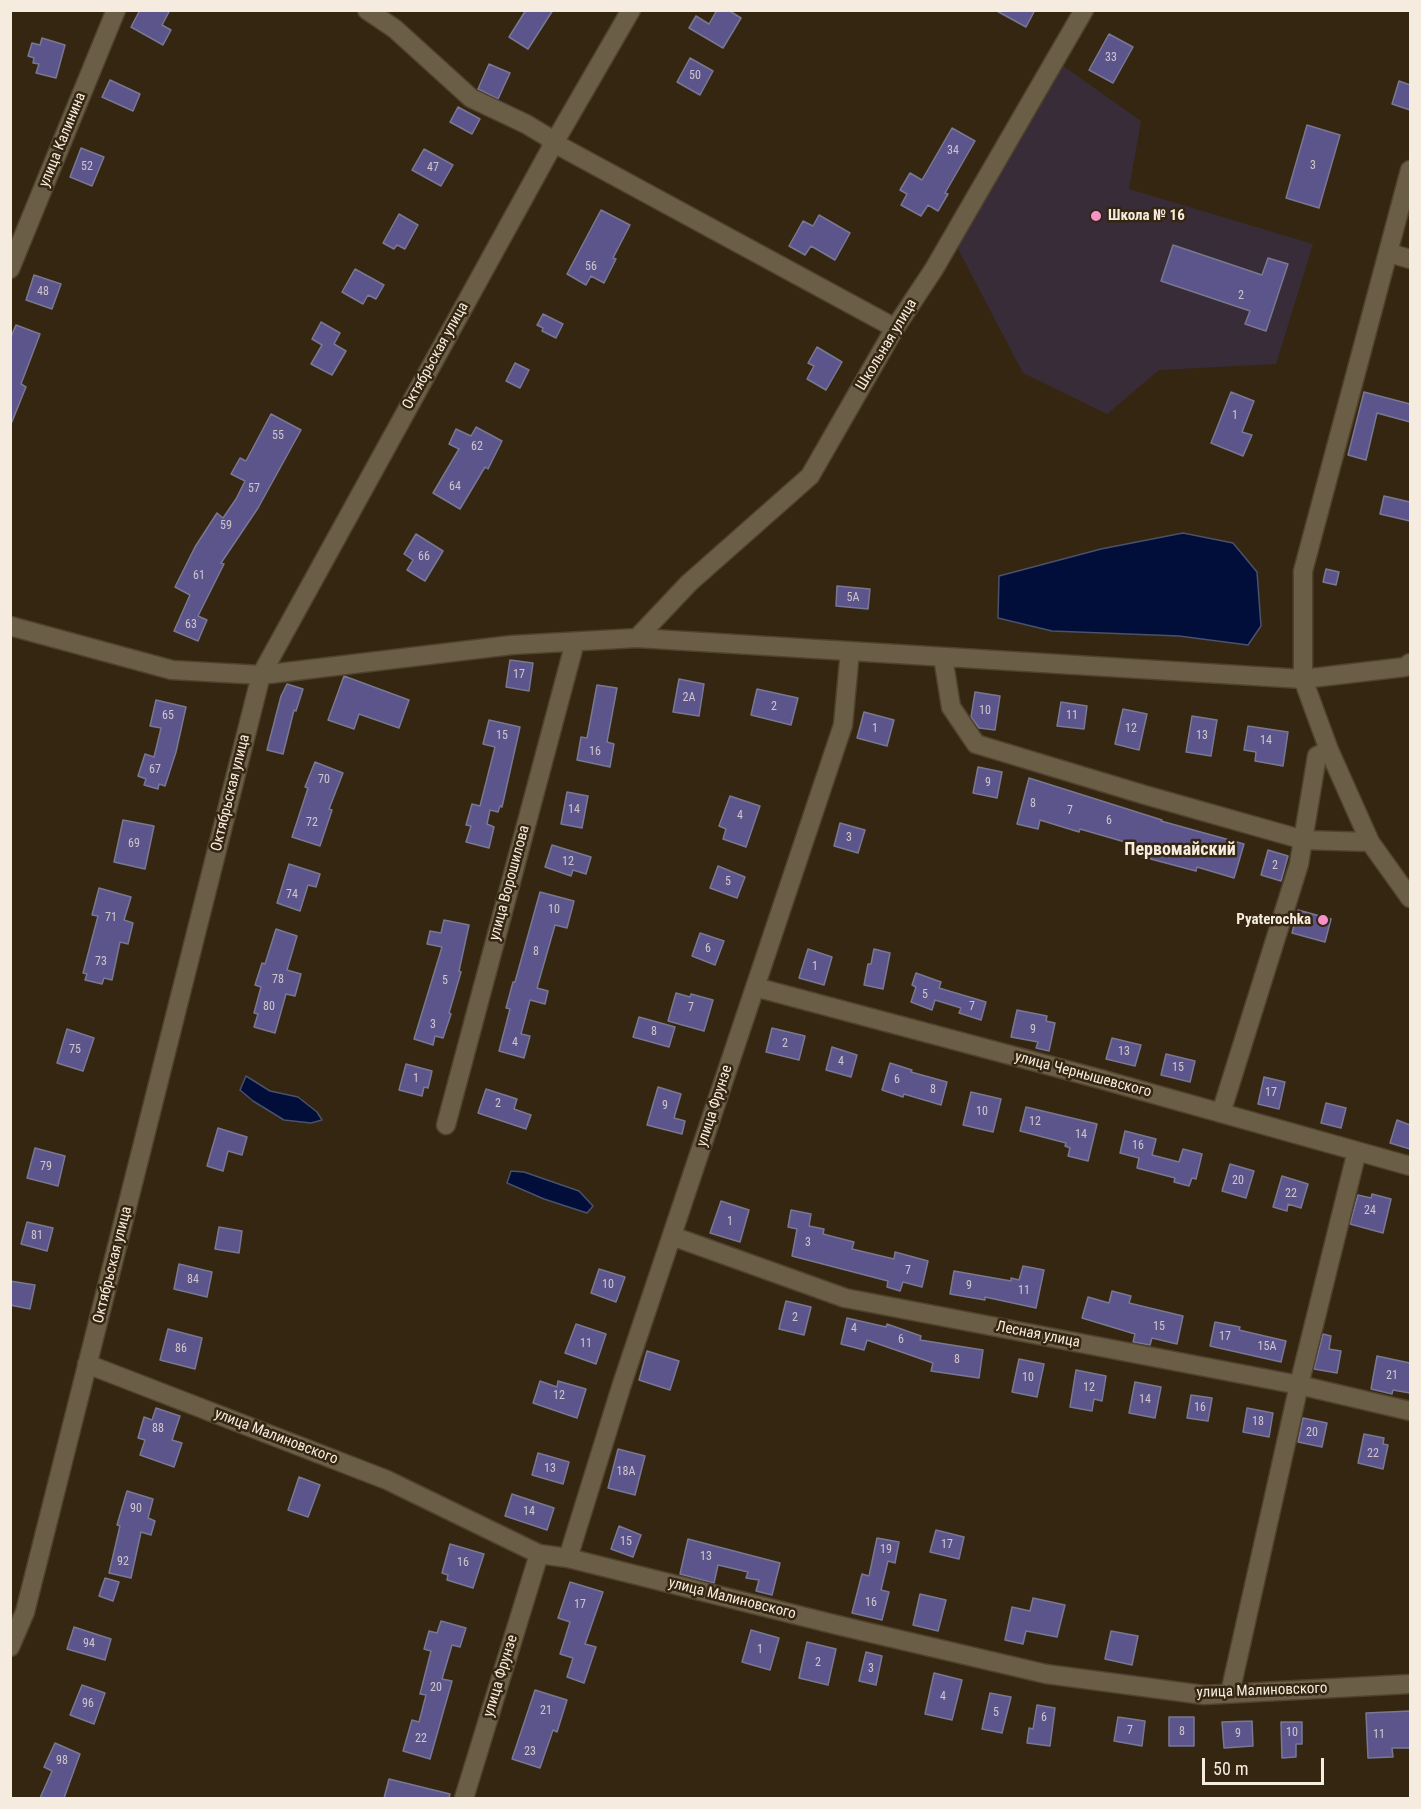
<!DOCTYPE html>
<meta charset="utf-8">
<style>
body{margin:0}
#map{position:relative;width:1421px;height:1809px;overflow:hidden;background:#352611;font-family:"Roboto Condensed",sans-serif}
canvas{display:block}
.frame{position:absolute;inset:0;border:12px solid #f5ecdf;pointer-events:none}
.scale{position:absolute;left:1202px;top:1758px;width:122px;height:27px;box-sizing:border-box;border:3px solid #f5ecdf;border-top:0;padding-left:8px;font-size:18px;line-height:21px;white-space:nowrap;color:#f5ecdf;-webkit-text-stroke:4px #352611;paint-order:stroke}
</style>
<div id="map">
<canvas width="1421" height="1809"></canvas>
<div class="frame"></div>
<div class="scale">50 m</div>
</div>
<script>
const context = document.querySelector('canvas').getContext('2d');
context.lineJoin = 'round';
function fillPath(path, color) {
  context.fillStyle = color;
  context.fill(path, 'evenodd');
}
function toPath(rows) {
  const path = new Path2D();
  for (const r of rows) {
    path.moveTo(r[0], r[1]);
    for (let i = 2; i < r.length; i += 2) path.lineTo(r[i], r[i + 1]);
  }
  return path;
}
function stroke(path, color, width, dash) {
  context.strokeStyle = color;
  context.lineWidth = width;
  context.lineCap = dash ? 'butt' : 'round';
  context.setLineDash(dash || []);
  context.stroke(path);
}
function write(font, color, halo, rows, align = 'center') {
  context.font = font + ' "Roboto Condensed",sans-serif';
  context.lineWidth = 5;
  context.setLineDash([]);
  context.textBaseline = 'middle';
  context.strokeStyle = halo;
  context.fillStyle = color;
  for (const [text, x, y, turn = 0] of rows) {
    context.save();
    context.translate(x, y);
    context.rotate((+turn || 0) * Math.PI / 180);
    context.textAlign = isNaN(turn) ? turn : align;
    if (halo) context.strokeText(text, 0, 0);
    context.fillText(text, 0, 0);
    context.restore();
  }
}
fillPath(toPath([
 [1059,63,1141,121,1129,189,1313,244,1276,364,1159,370,1107,414,1023,373,956,245]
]), '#392c39');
const water = toPath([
 [1183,533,1233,543,1257,572,1261,626,1248,645,1179,636,1052,631,998,618,999,576,1101,549,1183,533],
 [246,1076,270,1091,298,1097,317,1112,322,1120,311,1123,284,1120,253,1101,240,1090,246,1076],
 [511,1171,524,1172,579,1191,593,1206,587,1213,544,1199,507,1183,511,1171]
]);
fillPath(water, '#000e39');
stroke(water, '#4a516b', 1.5);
const building = toPath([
 [140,10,170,10,162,25,171,30,163,45,131,27,140,10],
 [526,10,553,10,528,49,509,37,526,10],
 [717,10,728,10,741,18,723,48,689,28,696,16,709,24,717,10],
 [995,10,1035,10,1026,27,995,10],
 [1109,34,1133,47,1113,83,1089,70,1109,34],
 [42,38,65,45,56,78,36,73,39,64,33,63,34,58,28,56,32,43,40,45,42,38],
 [690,58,713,71,700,95,677,82,690,58],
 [489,64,510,73,498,99,478,89,489,64],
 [110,80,140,94,133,111,102,97,110,80],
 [1399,81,1410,85,1410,110,1392,104,1399,81],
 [458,107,480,119,472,134,450,122,458,107],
 [1307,125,1340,135,1319,208,1286,198,1307,125],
 [952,128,975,141,945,193,948,194,938,211,928,205,921,216,901,205,907,194,900,190,910,173,922,180,952,128],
 [81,148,104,157,92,186,70,177,81,148],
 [424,149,453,165,441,186,412,170,424,149],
 [601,210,630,225,613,258,616,259,604,283,591,276,586,285,567,274,601,210],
 [399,214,418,225,405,249,397,245,394,249,383,243,399,214],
 [819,215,850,233,835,260,811,246,805,255,789,246,803,221,813,226,819,215],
 [1173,245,1262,275,1268,258,1288,264,1266,331,1245,324,1250,311,1161,281,1173,245],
 [355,269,384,285,376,299,368,295,363,304,342,292,355,269],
 [34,275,61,284,52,309,26,300,34,275],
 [543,314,563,324,556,338,542,331,543,328,537,325,543,314],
 [321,322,340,333,334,344,346,351,332,375,311,364,322,345,312,339,321,322],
 [16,325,40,334,21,384,26,387,11,424,10,339,16,325],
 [817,347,842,362,826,390,807,379,814,366,808,363,817,347],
 [515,363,529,370,520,388,506,381,515,363],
 [1231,392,1254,401,1242,432,1252,435,1243,456,1211,443,1231,392],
 [1364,392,1410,404,1410,422,1377,413,1366,460,1348,455,1364,392],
 [271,414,301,430,258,508,221,563,224,564,198,616,207,620,198,641,174,631,190,595,175,587,195,547,217,513,223,518,236,499,245,481,231,474,240,458,246,461,271,414],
 [476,427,502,441,488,469,485,467,460,509,433,493,459,449,449,444,456,429,471,436,476,427],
 [1384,496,1410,502,1410,521,1380,514,1384,496],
 [416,534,443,551,425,581,407,570,413,560,404,554,416,534],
 [1326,569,1339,572,1336,585,1323,582,1326,569],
 [837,586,870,589,868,609,836,606,837,586],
 [510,660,533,663,529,691,506,687,510,660],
 [344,676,409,700,399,728,359,714,354,729,328,720,344,676],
 [679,679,704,684,699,716,673,712,679,679],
 [287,684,303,689,296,711,294,710,283,754,267,750,281,696,287,684],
 [597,685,617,688,607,742,614,744,610,767,577,760,581,737,587,738,597,685],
 [757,689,798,698,791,725,751,715,757,689],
 [975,692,1000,696,995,730,979,728,971,717,975,692],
 [156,700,186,707,176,752,165,786,159,784,158,789,144,785,146,779,138,776,145,754,154,757,161,728,150,726,156,700],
 [1061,702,1087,706,1084,729,1057,726,1061,702],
 [1123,709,1147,714,1139,750,1115,744,1123,709],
 [864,712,894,720,887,746,857,738,864,712],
 [1192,716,1217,720,1211,756,1186,752,1192,716],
 [489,720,520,727,502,807,500,806,498,812,490,810,487,824,494,827,489,848,466,842,471,826,466,825,472,804,480,806,495,747,483,744,489,720],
 [1248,726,1288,732,1283,766,1255,761,1256,752,1244,750,1248,726],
 [315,762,343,773,329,809,332,810,320,846,292,837,308,788,305,787,315,762],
 [978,767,1002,772,997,798,973,793,978,767],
 [1029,778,1162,820,1161,821,1244,844,1234,878,1197,867,1196,871,1128,853,1130,848,1124,846,1125,842,1080,829,1079,832,1040,820,1038,829,1017,824,1029,778],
 [567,792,588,796,582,828,561,824,567,792],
 [730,796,760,806,746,847,723,839,726,829,719,826,730,796],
 [123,820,154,826,145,869,114,862,123,820],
 [840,823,865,830,858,853,834,846,840,823],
 [552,845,591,857,586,874,573,870,571,876,545,867,552,845],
 [1268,850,1288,856,1281,881,1261,875,1268,850],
 [289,864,320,874,316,887,308,885,300,911,277,903,289,864],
 [718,866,745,877,737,898,710,888,718,866],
 [99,888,131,897,124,920,133,923,128,944,120,942,112,980,104,978,102,984,85,980,87,974,83,973,98,916,92,915,99,888],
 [540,892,574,901,567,928,555,925,537,988,548,991,545,1004,530,1000,521,1034,530,1036,524,1058,499,1051,510,1009,506,1008,513,982,515,982,540,892],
 [1298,910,1331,919,1325,942,1292,933,1298,910],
 [444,920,469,925,459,971,461,972,449,1013,451,1014,443,1038,435,1036,433,1045,414,1039,442,947,427,944,430,931,441,933,444,920],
 [276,929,297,936,287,970,301,974,295,996,286,994,275,1033,254,1027,258,1014,254,1013,261,987,255,985,262,963,265,964,276,929],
 [700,933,724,941,715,965,692,956,700,933],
 [808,949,832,957,824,985,799,978,808,949],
 [874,949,890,953,883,989,864,985,868,964,871,964,874,949],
 [916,973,941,982,939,988,986,1002,981,1020,959,1013,961,1008,935,1000,932,1010,911,1002,916,987,912,985,916,973],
 [676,993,690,997,691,994,713,1000,704,1031,668,1021,676,993],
 [1017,1010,1047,1016,1046,1021,1055,1023,1049,1051,1036,1048,1038,1042,1011,1037,1017,1010],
 [639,1017,675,1027,669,1047,633,1037,639,1017],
 [772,1028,805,1036,799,1060,766,1052,772,1028],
 [67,1029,94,1038,83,1071,57,1063,67,1029],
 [1112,1038,1141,1045,1135,1066,1106,1059,1112,1038],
 [832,1047,857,1055,851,1077,826,1070,832,1047],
 [1166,1054,1195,1061,1190,1082,1161,1075,1166,1054],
 [890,1063,912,1070,911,1072,947,1082,941,1105,904,1094,903,1097,882,1090,890,1063],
 [406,1064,432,1071,428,1088,424,1087,422,1096,399,1090,406,1064],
 [1264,1077,1285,1082,1279,1109,1258,1104,1264,1077],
 [658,1087,681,1094,674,1118,685,1121,682,1134,647,1125,658,1087],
 [486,1089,517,1099,514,1109,531,1115,526,1129,478,1113,486,1089],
 [971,1092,1001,1099,993,1132,963,1125,971,1092],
 [1326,1103,1346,1108,1341,1128,1321,1123,1326,1103],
 [1026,1107,1097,1124,1088,1161,1068,1156,1070,1148,1065,1146,1066,1143,1020,1131,1026,1107],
 [1397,1120,1410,1125,1410,1149,1390,1143,1397,1120],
 [218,1128,247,1137,242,1155,228,1151,223,1171,207,1166,218,1128],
 [1125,1131,1156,1139,1152,1155,1179,1162,1183,1149,1202,1154,1196,1179,1192,1178,1189,1186,1174,1182,1175,1178,1137,1168,1139,1158,1120,1153,1125,1131],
 [35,1148,65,1156,58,1186,27,1178,35,1148],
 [1230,1164,1254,1171,1246,1198,1222,1191,1230,1164],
 [1282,1176,1308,1184,1301,1208,1288,1204,1287,1211,1273,1207,1282,1176],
 [1372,1194,1391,1199,1383,1233,1350,1224,1358,1195,1371,1198,1372,1194],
 [721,1201,749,1210,740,1242,710,1233,721,1201],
 [791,1210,811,1214,809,1226,824,1229,823,1234,854,1242,852,1249,894,1259,895,1252,928,1261,922,1287,903,1282,900,1291,887,1287,888,1281,792,1256,797,1229,788,1227,791,1210],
 [27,1222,53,1228,47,1251,21,1244,27,1222],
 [219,1227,242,1231,239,1253,215,1249,219,1227],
 [179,1264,212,1272,207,1297,174,1289,179,1264],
 [1023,1266,1044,1270,1036,1308,985,1297,985,1300,950,1294,954,1271,1011,1281,1011,1278,1019,1280,1023,1266],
 [599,1269,625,1277,616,1302,591,1293,599,1269],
 [10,1281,35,1285,30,1309,10,1305,10,1281],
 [1112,1291,1131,1296,1129,1303,1183,1316,1177,1344,1152,1338,1150,1345,1133,1342,1135,1334,1082,1318,1088,1297,1109,1303,1112,1291],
 [786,1301,811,1307,804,1335,779,1329,786,1301],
 [847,1318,886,1327,887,1324,921,1336,920,1340,983,1350,979,1378,931,1371,933,1363,867,1340,864,1350,841,1344,847,1318],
 [1215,1322,1240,1327,1239,1330,1286,1341,1281,1362,1210,1346,1215,1322],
 [576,1324,606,1334,596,1364,565,1353,576,1324],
 [168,1329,202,1338,195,1369,160,1360,168,1329],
 [1323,1334,1331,1336,1329,1349,1341,1351,1337,1373,1314,1369,1323,1334],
 [647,1351,679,1361,670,1390,639,1380,647,1351],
 [1377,1356,1410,1363,1410,1393,1393,1390,1392,1394,1371,1389,1377,1356],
 [1019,1359,1044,1364,1037,1397,1012,1392,1019,1359],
 [1076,1370,1106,1376,1102,1401,1094,1399,1092,1411,1070,1407,1076,1370],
 [540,1381,557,1387,558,1381,586,1389,577,1418,533,1403,540,1381],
 [1135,1382,1161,1387,1155,1418,1129,1413,1135,1382],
 [1191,1395,1212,1398,1208,1421,1187,1418,1191,1395],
 [156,1408,180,1416,172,1440,182,1443,174,1467,140,1455,145,1440,138,1438,144,1417,152,1420,156,1408],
 [1247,1408,1273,1413,1269,1437,1243,1432,1247,1408],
 [1303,1418,1327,1423,1322,1447,1298,1442,1303,1418],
 [1364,1434,1384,1438,1383,1444,1388,1445,1383,1469,1358,1463,1364,1434],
 [618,1449,645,1456,635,1495,608,1488,618,1449],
 [538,1453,569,1462,563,1484,532,1475,538,1453],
 [299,1477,320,1485,308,1517,288,1510,299,1477],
 [127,1491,153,1499,148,1518,155,1521,151,1535,141,1532,131,1578,109,1573,120,1526,117,1525,127,1491],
 [512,1494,554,1508,547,1530,505,1516,512,1494],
 [619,1526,641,1535,633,1557,611,1549,619,1526],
 [936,1530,964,1537,959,1559,930,1552,936,1530],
 [877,1538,899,1542,895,1563,888,1561,881,1590,889,1592,882,1620,852,1613,862,1574,869,1576,877,1538],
 [688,1539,780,1563,772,1595,756,1591,759,1580,746,1578,748,1572,718,1565,714,1583,680,1574,688,1539],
 [450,1544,484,1554,473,1588,447,1580,448,1575,442,1573,450,1544],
 [105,1578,119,1582,113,1601,99,1596,105,1578],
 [570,1582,603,1592,585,1644,596,1647,584,1683,567,1677,573,1658,560,1654,570,1622,558,1618,570,1582],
 [920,1594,946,1600,938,1631,913,1625,920,1594],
 [1033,1598,1065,1605,1057,1637,1026,1631,1023,1644,1005,1640,1012,1607,1030,1611,1033,1598],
 [441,1621,466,1628,460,1647,452,1645,442,1679,452,1681,430,1759,403,1751,412,1720,419,1722,426,1695,420,1694,431,1651,424,1649,429,1631,437,1633,441,1621],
 [74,1627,111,1639,105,1660,67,1649,74,1627],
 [751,1630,779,1638,770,1670,742,1662,751,1630],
 [1111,1631,1138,1636,1132,1665,1105,1659,1111,1631],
 [807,1642,836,1649,828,1685,799,1678,807,1642],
 [866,1652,882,1656,876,1685,859,1681,866,1652],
 [934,1673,962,1680,952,1720,925,1714,934,1673],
 [82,1685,105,1693,94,1724,70,1715,82,1685],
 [535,1690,567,1700,557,1732,553,1730,540,1768,512,1759,535,1690],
 [990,1693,1011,1697,1002,1733,982,1729,990,1693],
 [1037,1705,1055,1708,1050,1746,1027,1743,1029,1728,1033,1729,1037,1705],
 [1410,1711,1410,1748,1392,1748,1393,1757,1368,1758,1366,1713,1410,1711],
 [1118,1717,1145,1721,1142,1746,1114,1741,1118,1717],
 [1169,1717,1194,1717,1194,1746,1169,1746,1169,1717],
 [1252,1721,1253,1746,1224,1748,1222,1722,1252,1721],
 [1281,1722,1302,1722,1302,1744,1296,1744,1296,1757,1282,1758,1281,1722],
 [55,1743,80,1754,64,1798,40,1798,52,1771,44,1767,55,1743],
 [389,1779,450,1794,449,1798,384,1798,389,1779]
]);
fillPath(building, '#5c558c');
stroke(building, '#797892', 1.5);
const minor = toPath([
 [367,10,395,29,471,98,526,124,546,136,554,143,895,328],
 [1410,170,1303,571,1303,679,1329,750,1370,842,1410,898],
 [1389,253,1410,259],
 [10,269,116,10],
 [10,626,172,670,261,675,512,645,637,638,1303,679,1405,667,1410,663],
 [637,638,689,583,810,476,895,328,934,269,1084,10],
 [943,657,951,707,976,744,1145,795,1304,840,1370,842],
 [755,987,1100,1079,1410,1166],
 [1221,1113,1299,864,1317,756,1329,750],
 [446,1125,575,642],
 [672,1236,845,1298,1299,1385,1410,1411],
 [87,1364,387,1480,539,1554,568,1558,837,1625,1046,1674,1204,1695,1410,1684],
 [568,1558,622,1384,843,725,850,651],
 [10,1647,25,1612,261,675,554,143,631,10],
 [1230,1693,1299,1385,1357,1151],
 [464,1798,539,1554]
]);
stroke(minor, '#50422e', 21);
stroke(minor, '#6b5e46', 18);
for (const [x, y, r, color] of [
 [1096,216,6,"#f890cb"],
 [1323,920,6,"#f890cb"]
]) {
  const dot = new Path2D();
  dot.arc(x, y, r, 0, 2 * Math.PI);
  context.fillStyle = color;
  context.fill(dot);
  stroke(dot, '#352611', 2);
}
write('12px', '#cfc6ca', null, [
 ["33",1111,58],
 ["50",695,76],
 ["34",953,151],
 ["3",1313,166],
 ["52",87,167],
 ["47",433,168],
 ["56",591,267],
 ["48",43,292],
 ["2",1241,296],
 ["1",1235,416],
 ["55",278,436],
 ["62",477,447],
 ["64",455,487],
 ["57",254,489],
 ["59",226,526],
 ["66",424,557],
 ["61",199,576],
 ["5А",853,598],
 ["63",191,625],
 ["17",519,675],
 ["2А",689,698],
 ["2",774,707],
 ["10",985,711],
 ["65",168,716],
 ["11",1072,716],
 ["1",875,729],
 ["12",1131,729],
 ["15",502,736],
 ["13",1202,736],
 ["14",1266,741],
 ["16",595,752],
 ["67",155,770],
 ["70",324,780],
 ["9",988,783],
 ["8",1033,804],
 ["14",574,810],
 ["7",1070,811],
 ["4",740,816],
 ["6",1109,821],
 ["72",312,823],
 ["3",849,838],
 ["69",134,844],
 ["12",568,862],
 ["2",1275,866],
 ["5",728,882],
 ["74",292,895],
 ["10",554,910],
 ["71",111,918],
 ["6",708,949],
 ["8",536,952],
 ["73",101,962],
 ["1",815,967],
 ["78",278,980],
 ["5",445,981],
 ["5",925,995],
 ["80",269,1007],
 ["7",972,1007],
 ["7",691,1008],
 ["3",433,1025],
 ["9",1033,1030],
 ["8",654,1032],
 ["4",515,1043],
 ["2",785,1044],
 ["75",75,1050],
 ["13",1124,1052],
 ["4",841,1062],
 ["15",1178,1068],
 ["1",416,1079],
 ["6",897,1080],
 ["8",933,1090],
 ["17",1271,1093],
 ["2",498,1104],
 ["9",665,1106],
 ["10",982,1112],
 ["12",1035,1122],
 ["14",1081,1135],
 ["16",1138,1146],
 ["79",46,1167],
 ["20",1238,1181],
 ["22",1291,1194],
 ["24",1370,1211],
 ["1",730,1222],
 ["81",37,1236],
 ["3",808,1243],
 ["7",908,1271],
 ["84",193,1280],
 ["10",608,1285],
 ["9",969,1286],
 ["11",1024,1291],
 ["2",795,1318],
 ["15",1159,1327],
 ["4",854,1329],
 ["17",1225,1337],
 ["6",901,1340],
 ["11",586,1344],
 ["15А",1267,1347],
 ["86",181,1349],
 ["8",957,1360],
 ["21",1392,1376],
 ["10",1028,1378],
 ["12",1089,1388],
 ["12",559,1396],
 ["14",1145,1400],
 ["16",1200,1408],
 ["18",1258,1422],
 ["88",158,1429],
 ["20",1312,1433],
 ["22",1373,1454],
 ["13",550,1469],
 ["18А",626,1472],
 ["90",136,1509],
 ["14",529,1512],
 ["15",626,1542],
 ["17",947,1545],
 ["19",886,1550],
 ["13",706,1557],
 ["92",123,1562],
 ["16",463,1563],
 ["16",871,1603],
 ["17",580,1605],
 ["94",89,1644],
 ["1",760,1650],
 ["2",818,1663],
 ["3",871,1669],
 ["20",436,1688],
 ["4",943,1697],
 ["96",88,1704],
 ["21",546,1711],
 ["5",996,1713],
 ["6",1044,1718],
 ["7",1130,1731],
 ["8",1182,1732],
 ["10",1292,1733],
 ["9",1238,1734],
 ["11",1379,1735],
 ["22",421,1739],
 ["23",530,1752],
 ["98",62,1761]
]);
write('15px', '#f5ecdf', '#352611', [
 ["улица Калинина",63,140,-68],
 ["Школьная улица",887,345,-59],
 ["Октябрьская улица",436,356,-61],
 ["Октябрьская улица",231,793,-76],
 ["улица Ворошилова",510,883,-75],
 ["улица Чернышевского",1083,1075,15],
 ["улица Фрунзе",715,1106,-72],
 ["Октябрьская улица",113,1265,-76],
 ["Лесная улица",1038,1335,11],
 ["улица Малиновского",276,1437,21],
 ["улица Малиновского",732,1599,14],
 ["улица Фрунзе",501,1676,-73],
 ["улица Малиновского",1262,1691,-2]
]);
write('bold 15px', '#f5ecdf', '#352611', [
 ["Школа № 16",1108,216],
 ["Pyaterochka",1311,920,"right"]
], 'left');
write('bold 18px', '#f5ecdf', '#352611', [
 ["Первомайский",1180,850]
]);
</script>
